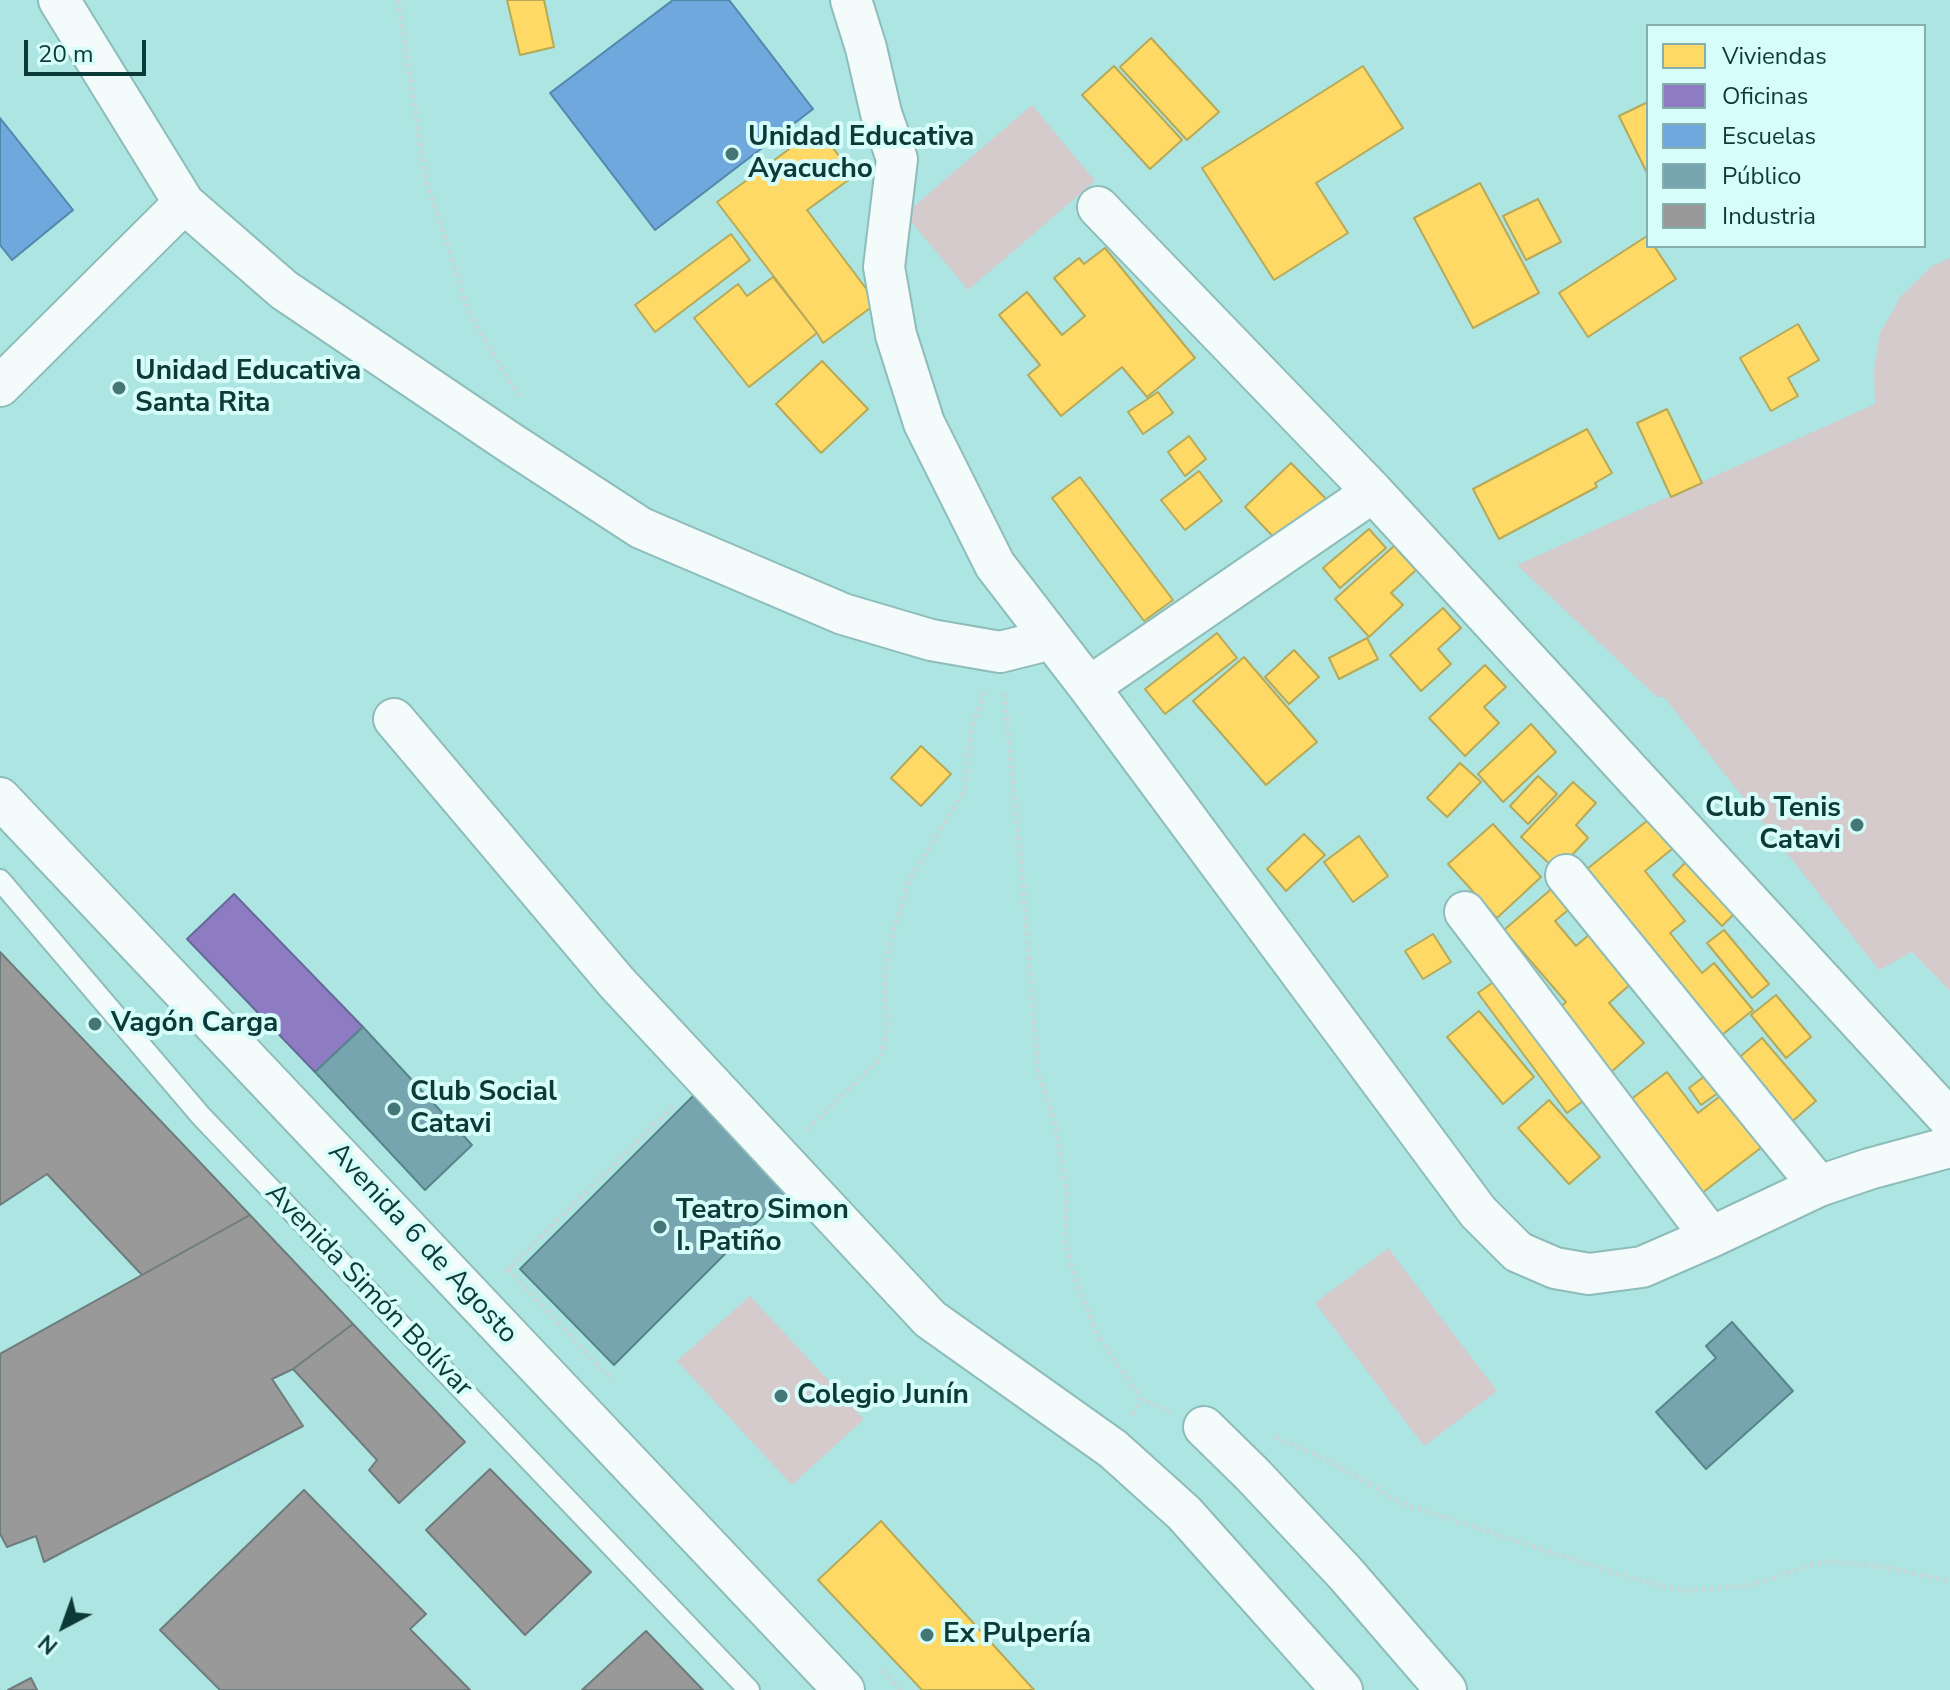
<!DOCTYPE html>
<meta charset="utf-8">
<style>
body{margin:0}
#map{position:relative;width:1950px;height:1690px;overflow:hidden;background:#ace5e2;font-family:"Nunito Sans",sans-serif}
canvas{display:block}
.legend{position:absolute;left:1646px;top:24px;width:280px;height:224px;box-sizing:border-box;background:#d7fdfb;border:2px solid #85afad;margin:0;padding:10px 14px;list-style:none;font-size:24px;color:#0b3a38}
.legend li{display:flex;align-items:center;gap:16px;height:40px}
.legend b{width:40px;border:2px solid #85afad}
.north{position:absolute;left:24px;top:1586px;width:80px;height:80px;-webkit-text-stroke:6px #d7fdfb;paint-order:stroke;rotate:221deg;font-size:22px;font-weight:700;line-height:32px;text-align:center;color:#0b3a38}
.north::after{content:'';display:block;margin:auto;width:28px;height:36px;background:#0b3a38;clip-path:polygon(50% 0,100% 100%,50% 72%,0 100%)}
.scale{position:absolute;left:24px;top:40px;width:122px;height:36px;box-sizing:border-box;border:4px solid #0b3a38;border-top:0;padding-left:10px;font-size:24px;line-height:28px;white-space:nowrap;color:#0b3a38;-webkit-text-stroke:6px #d7fdfb;paint-order:stroke}
</style>
<div id="map">
<canvas width="1950" height="1690"></canvas>
<ul class="legend">
<li><b style="height:22px;background:#ffd966"></b>Viviendas</li>
<li><b style="height:22px;background:#8e7cc3"></b>Oficinas</li>
<li><b style="height:22px;background:#6fa8dc"></b>Escuelas</li>
<li><b style="height:22px;background:#76a5af"></b>Público</li>
<li><b style="height:22px;background:#999"></b>Industria</li>
</ul>
<div class="north">N</div>
<div class="scale">20 m</div>
</div>
<script>
const context = document.querySelector('canvas').getContext('2d');
context.lineJoin = 'round';
function fillPath(path, color) {
  context.fillStyle = color;
  context.fill(path, 'evenodd');
}
function toPath(rows) {
  const path = new Path2D();
  for (const r of rows) {
    path.moveTo(r[0], r[1]);
    for (let i = 2; i < r.length; i += 2) path.lineTo(r[i], r[i + 1]);
  }
  return path;
}
function stroke(path, color, width, dash) {
  context.strokeStyle = color;
  context.lineWidth = width;
  context.lineCap = dash ? 'butt' : 'round';
  context.setLineDash(dash || []);
  context.stroke(path);
}
function write(font, color, halo, rows, align = 'center') {
  context.font = font + ' "Nunito Sans",sans-serif';
  context.lineWidth = 8;
  context.setLineDash([]);
  context.textBaseline = 'middle';
  context.strokeStyle = halo;
  context.fillStyle = color;
  for (const [text, x, y, turn = 0] of rows) {
    context.save();
    context.translate(x, y);
    context.rotate((+turn || 0) * Math.PI / 180);
    context.textAlign = isNaN(turn) ? turn : align;
    if (halo) context.strokeText(text, 0, 0);
    context.fillText(text, 0, 0);
    context.restore();
  }
}
fillPath(toPath([
 [1032,105,1095,181,968,290,905,214],
 [1950,258,1950,991,1912,952,1879,970,1664,697,1657,697,1517,565,1875,404,1874,370,1880,333,1901,296,1932,266],
 [1388,1248,1497,1391,1424,1446,1315,1303],
 [750,1296,864,1419,792,1485,677,1361]
]), '#d5cacc');
const homes = toPath([
 [507,0,544,0,554,47,520,55,507,0],
 [1151,38,1219,112,1187,140,1120,67,1151,38],
 [1114,66,1182,140,1150,169,1082,95,1114,66],
 [1363,66,1403,128,1316,183,1348,233,1274,280,1202,168,1363,66],
 [1648,102,1648,175,1619,116,1648,102],
 [818,128,854,176,807,210,877,303,823,343,817,333,717,202,818,128],
 [1480,183,1539,293,1473,328,1414,218,1480,183],
 [1538,199,1561,242,1526,260,1503,216,1538,199],
 [731,234,750,260,655,332,635,305,731,234],
 [1647,236,1648,246,1654,246,1676,279,1588,337,1559,293,1647,236],
 [1105,248,1195,358,1147,397,1122,367,1061,416,1028,375,1040,365,999,315,1027,292,1062,335,1085,316,1054,278,1079,258,1084,264,1105,248],
 [773,277,817,333,749,387,694,318,738,284,747,296,773,277],
 [1798,324,1819,360,1788,378,1798,396,1771,411,1740,358,1798,324],
 [822,361,868,409,821,453,776,404,822,361],
 [1158,392,1173,413,1143,434,1128,412,1158,392],
 [1667,409,1702,483,1671,497,1637,423,1667,409],
 [1587,429,1612,473,1595,483,1597,487,1499,539,1473,489,1587,429],
 [1189,436,1206,459,1185,476,1168,452,1189,436],
 [1291,463,1329,502,1282,546,1245,507,1291,463],
 [1199,471,1222,501,1185,530,1161,500,1199,471],
 [1080,477,1173,600,1144,621,1052,498,1080,477],
 [1369,529,1386,548,1340,588,1323,568,1369,529],
 [1394,546,1416,570,1391,593,1403,605,1369,637,1335,599,1394,546],
 [1443,608,1461,628,1438,649,1451,664,1421,691,1390,655,1443,608],
 [1217,633,1237,658,1165,714,1145,689,1217,633],
 [1367,638,1378,659,1339,679,1329,658,1367,638],
 [1294,650,1319,677,1289,704,1265,677,1294,650],
 [1244,657,1317,742,1266,785,1193,701,1244,657],
 [1485,665,1506,687,1484,707,1499,723,1465,756,1429,718,1485,665],
 [1531,724,1556,752,1503,802,1478,774,1531,724],
 [921,746,951,774,921,806,891,778,921,746],
 [1460,763,1481,782,1447,817,1427,798,1460,763],
 [1538,776,1557,794,1528,824,1510,806,1538,776],
 [1573,782,1596,803,1576,825,1588,838,1557,871,1521,837,1573,782],
 [1658,812,1682,841,1645,871,1685,921,1670,933,1702,973,1714,963,1753,1010,1717,1039,1582,873,1658,812],
 [1493,824,1541,877,1497,918,1448,864,1493,824],
 [1304,834,1325,855,1286,891,1267,869,1304,834],
 [1359,836,1388,876,1353,902,1324,862,1359,836],
 [1695,853,1744,904,1722,926,1673,875,1695,853],
 [1563,879,1581,899,1555,921,1576,946,1598,927,1641,975,1609,1003,1644,1043,1610,1073,1556,1011,1566,1002,1504,930,1563,879],
 [1724,930,1769,984,1752,998,1707,943,1724,930],
 [1433,934,1451,962,1423,979,1405,951,1433,934],
 [1506,973,1594,1093,1567,1113,1478,993,1506,973],
 [1776,995,1811,1037,1786,1058,1751,1015,1776,995],
 [1479,1011,1534,1077,1503,1104,1447,1037,1479,1011],
 [1762,1038,1816,1101,1782,1130,1728,1067,1762,1038],
 [1667,1072,1698,1113,1723,1094,1762,1147,1702,1193,1630,1100,1667,1072],
 [1705,1076,1718,1093,1701,1105,1689,1088,1705,1076],
 [1549,1100,1600,1157,1569,1184,1518,1128,1549,1100],
 [881,1521,1034,1690,922,1690,818,1580,881,1521]
]);
fillPath(homes, '#ffd966');
stroke(homes, '#b6a958', 2);
const offices = toPath([
 [234,894,363,1027,315,1072,187,939,234,894]
]);
fillPath(offices, '#8e7cc3');
stroke(offices, '#676899', 2);
const schools = toPath([
 [673,0,729,0,813,109,655,230,550,93,673,0],
 [0,118,73,210,12,260,0,245,0,118]
]);
fillPath(schools, '#6fa8dc');
stroke(schools, '#5187ab', 2);
const public = toPath([
 [363,1027,472,1145,425,1190,315,1072,363,1027],
 [693,1096,787,1192,614,1365,520,1269,693,1096],
 [1732,1322,1793,1391,1706,1469,1656,1412,1716,1358,1706,1346,1732,1322]
]);
fillPath(public, '#76a5af');
stroke(public, '#56858b', 2);
const industry = toPath([
 [0,952,250,1215,142,1275,47,1174,0,1205,0,952],
 [250,1215,353,1324,293,1369,272,1379,303,1426,44,1562,36,1536,7,1547,0,1534,0,1354,250,1215],
 [353,1324,465,1442,399,1503,369,1470,377,1460,293,1369,353,1324],
 [490,1469,591,1572,525,1635,426,1530,490,1469],
 [304,1490,426,1614,410,1629,470,1690,220,1690,160,1630,304,1490],
 [646,1631,703,1690,582,1690,646,1631],
 [31,1678,37,1690,8,1690,31,1678]
]);
fillPath(industry, '#999');
stroke(industry, '#6e7c7c', 2);
const lane = toPath([
 [0,880,201,1116,749,1690]
]);
const street = toPath([
 [59,0,184,203,284,290,509,442,641,528,843,614,931,640,1000,652,1052,639],
 [851,0,866,48,881,113,897,159,884,267,896,335,924,423,995,565,1089,687,1478,1212,1518,1252,1555,1268,1589,1274,1642,1267,1711,1237,1819,1186,1869,1169,1950,1147],
 [1098,207,1373,492,1950,1120],
 [0,386,184,203],
 [1089,687,1373,492],
 [394,719,617,983,930,1319,1113,1449,1184,1513,1342,1690],
 [0,798,844,1690],
 [1566,875,1819,1186],
 [1465,912,1711,1237],
 [1204,1427,1253,1475,1345,1573,1446,1690]
]);
stroke(lane, '#8ebcba', 24);
stroke(street, '#8ebcba', 44);
stroke(toPath([
 [398,0,426,180,471,318,519,396],
 [1004,693,1021,864,1038,1071,1055,1124,1067,1192,1065,1243,1078,1287,1098,1336,1141,1399,1170,1412],
 [807,1130,880,1059,888,1024,884,993,889,946,909,880,965,790,971,729,986,690],
 [508,1269,614,1382],
 [505,1272,675,1104],
 [1132,1415,1141,1399],
 [1275,1437,1329,1461,1401,1503,1620,1575,1684,1591,1752,1585,1823,1561,1883,1567,1950,1581],
 [882,1670,901,1690]
]), '#c5d7d6', 5, [4, 4]);
stroke(lane, '#f3fbfb', 20);
stroke(street, '#f3fbfb', 40);
for (const [x, y, r, color] of [
 [732,154,8,"#437674"],
 [119,388,8,"#437674"],
 [1857,825,8,"#437674"],
 [95,1024,8,"#437674"],
 [394,1109,8,"#437674"],
 [660,1227,8,"#437674"],
 [781,1396,8,"#437674"],
 [927,1635,8,"#437674"]
]) {
  const dot = new Path2D();
  dot.arc(x, y, r, 0, 2 * Math.PI);
  context.fillStyle = color;
  context.fill(dot);
  stroke(dot, '#d7fdfb', 3);
}
write('bold 28px', '#0b3a38', '#d7fdfb', [
 ["Unidad Educativa",748,138],
 ["Ayacucho",748,170],
 ["Unidad Educativa",135,372],
 ["Santa Rita",135,404],
 ["Club Tenis",1841,809,"right"],
 ["Catavi",1841,841,"right"],
 ["Vagón Carga",111,1024],
 ["Club Social",410,1093],
 ["Catavi",410,1125],
 ["Teatro Simon",676,1211],
 ["I. Patiño",676,1243],
 ["Colegio Junín",797,1396],
 ["Ex Pulpería",943,1635]
], 'left');
write('28px', '#0b3a38', '#d7fdfb', [
 ["Avenida 6 de Agosto",422,1244,47],
 ["Avenida Simón Bolívar",368,1291,46]
]);
</script>
